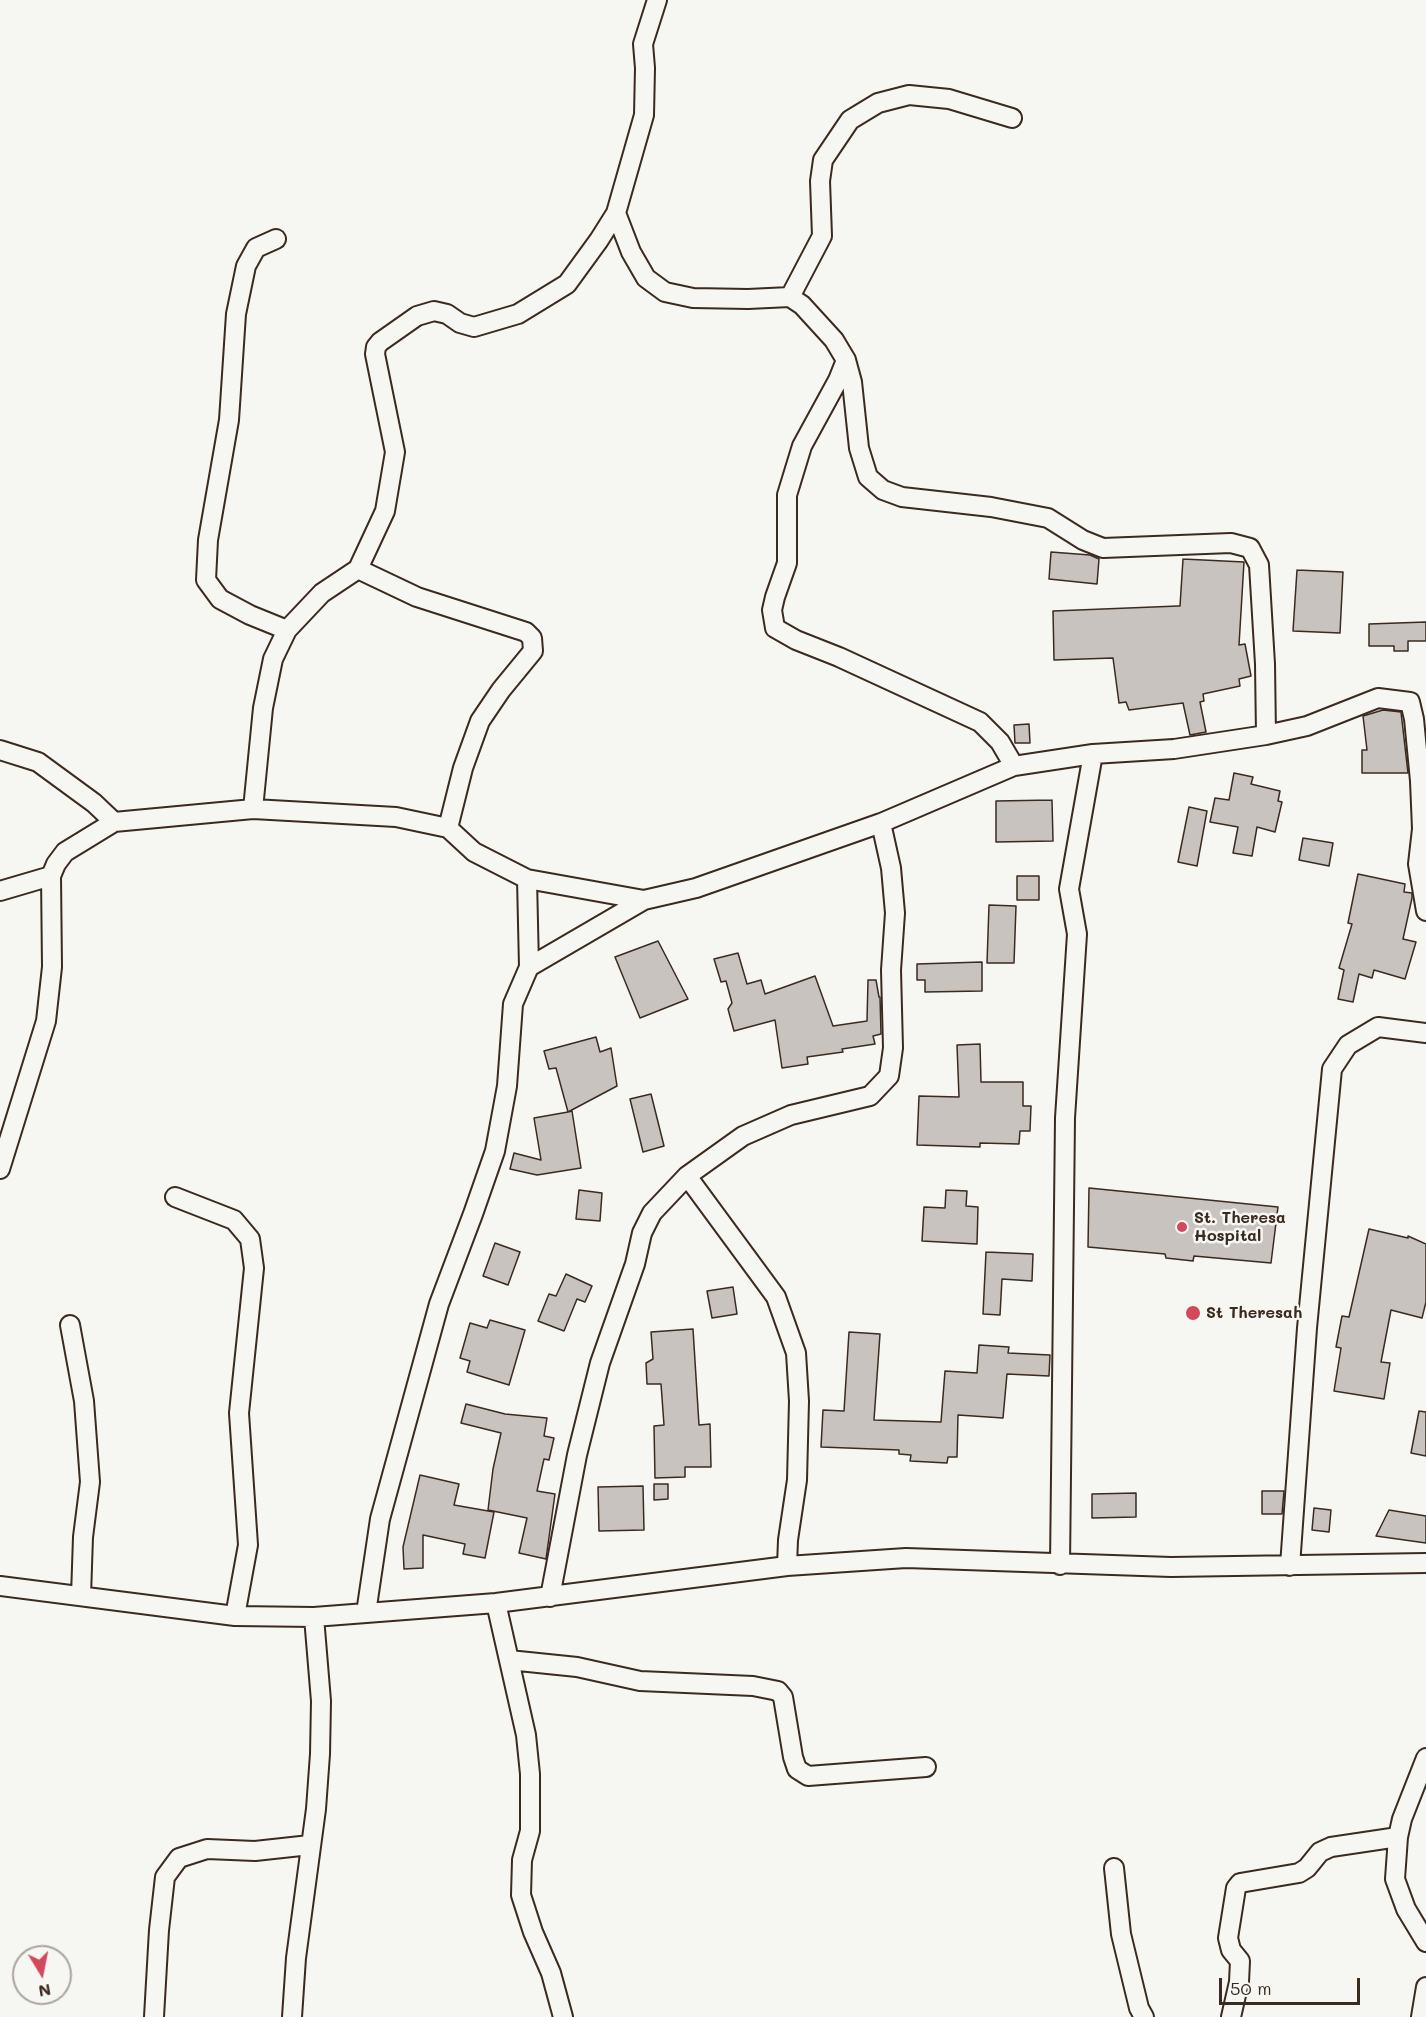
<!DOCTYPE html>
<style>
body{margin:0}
#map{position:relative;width:1426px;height:2017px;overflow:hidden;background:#f6f6f2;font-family:Mali,sans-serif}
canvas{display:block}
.north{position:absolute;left:12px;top:1945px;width:60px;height:60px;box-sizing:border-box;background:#f6f6f2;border:2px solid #aba49d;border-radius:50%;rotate:170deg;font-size:16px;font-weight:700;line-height:24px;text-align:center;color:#3b2a1e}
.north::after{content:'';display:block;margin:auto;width:21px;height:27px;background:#d1495b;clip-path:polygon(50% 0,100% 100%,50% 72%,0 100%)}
.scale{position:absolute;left:1219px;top:1978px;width:141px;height:27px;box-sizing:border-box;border:3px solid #3b2a1e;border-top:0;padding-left:8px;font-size:18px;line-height:21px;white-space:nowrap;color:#3b2a1e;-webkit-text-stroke:4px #f6f6f2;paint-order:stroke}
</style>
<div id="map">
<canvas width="1426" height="2017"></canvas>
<div class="north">N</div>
<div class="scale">50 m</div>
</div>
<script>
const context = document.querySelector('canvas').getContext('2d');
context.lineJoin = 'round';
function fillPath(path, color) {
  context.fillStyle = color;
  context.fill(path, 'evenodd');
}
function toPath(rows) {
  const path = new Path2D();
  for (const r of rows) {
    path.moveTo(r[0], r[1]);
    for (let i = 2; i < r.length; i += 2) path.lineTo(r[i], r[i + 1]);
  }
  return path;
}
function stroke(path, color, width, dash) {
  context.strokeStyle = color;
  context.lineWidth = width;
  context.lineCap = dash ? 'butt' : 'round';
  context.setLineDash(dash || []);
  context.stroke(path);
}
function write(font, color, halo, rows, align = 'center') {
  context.font = font + ' Mali,sans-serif';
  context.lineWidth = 5;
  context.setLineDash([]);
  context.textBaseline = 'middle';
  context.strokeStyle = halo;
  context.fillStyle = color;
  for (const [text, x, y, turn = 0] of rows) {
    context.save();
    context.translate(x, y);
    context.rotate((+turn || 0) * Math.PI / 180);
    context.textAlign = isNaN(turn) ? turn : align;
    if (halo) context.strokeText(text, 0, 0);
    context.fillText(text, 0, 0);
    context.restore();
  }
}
const building = toPath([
 [1051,552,1090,555,1099,559,1097,584,1049,579,1051,552],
 [1183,559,1244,562,1239,645,1245,644,1251,676,1239,679,1240,686,1203,694,1204,701,1200,702,1206,732,1190,735,1183,703,1129,710,1126,702,1119,703,1113,658,1054,660,1053,611,1178,606,1180,606,1183,559],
 [1297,570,1343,572,1340,633,1293,631,1297,570],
 [1426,622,1426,641,1408,641,1408,651,1394,651,1394,646,1369,646,1369,624,1426,622],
 [1383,710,1401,712,1408,773,1362,773,1362,750,1367,750,1363,716,1383,710],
 [1029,724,1030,743,1015,743,1014,725,1029,724],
 [1234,773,1253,777,1251,784,1280,791,1278,801,1282,802,1275,832,1257,827,1252,856,1233,853,1238,827,1210,822,1215,798,1229,800,1234,773],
 [1052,800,1053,841,996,842,996,801,1052,800],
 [1189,807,1207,811,1197,866,1178,862,1189,807],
 [1303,838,1333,843,1329,866,1299,860,1303,838],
 [1358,874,1405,884,1404,892,1412,893,1412,898,1403,939,1416,942,1405,979,1374,970,1372,978,1359,974,1353,1002,1338,999,1344,970,1339,968,1352,924,1348,923,1358,874],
 [1017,876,1039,876,1039,900,1017,900,1017,876],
 [989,905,1016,906,1014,963,987,963,989,905],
 [658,941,688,999,640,1018,615,957,658,941],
 [738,953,747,984,761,980,765,994,815,976,833,1026,867,1021,868,980,876,980,879,997,880,997,881,1034,873,1036,875,1044,842,1049,843,1052,807,1057,808,1064,782,1068,775,1020,734,1031,728,1009,732,1003,726,981,721,982,714,959,738,953],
 [982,962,982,991,925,992,925,980,917,980,917,964,982,962],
 [596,1037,600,1052,611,1048,617,1086,568,1112,572,1111,581,1168,537,1175,510,1169,514,1153,541,1160,534,1118,568,1112,556,1068,549,1069,544,1051,596,1037],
 [980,1044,981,1082,1023,1082,1023,1106,1031,1106,1030,1131,1020,1131,1019,1144,980,1143,980,1147,917,1145,919,1096,959,1097,957,1045,980,1044],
 [651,1094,664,1146,643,1152,630,1099,651,1094],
 [1089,1188,1278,1207,1271,1263,1194,1256,1193,1261,1166,1258,1165,1254,1088,1247,1089,1188],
 [579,1190,602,1193,600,1221,576,1219,579,1190],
 [946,1190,967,1191,966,1206,978,1207,977,1244,922,1241,924,1207,945,1208,946,1190],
 [1369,1229,1408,1238,1408,1236,1426,1244,1426,1302,1422,1318,1391,1310,1381,1362,1390,1363,1384,1399,1334,1391,1341,1348,1336,1347,1342,1316,1349,1317,1369,1229],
 [495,1243,520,1252,508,1285,483,1276,495,1243],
 [986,1252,1033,1254,1032,1281,1002,1279,1000,1315,983,1314,986,1252],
 [566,1274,592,1286,585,1302,577,1299,564,1331,538,1321,549,1294,556,1296,566,1274],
 [733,1287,737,1314,712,1318,707,1291,733,1287],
 [490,1320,525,1330,509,1385,467,1372,470,1361,460,1358,470,1323,487,1328,490,1320],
 [693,1329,699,1425,710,1424,711,1467,685,1467,685,1477,655,1478,654,1426,664,1425,661,1384,647,1384,646,1363,653,1359,651,1332,693,1329],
 [849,1332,880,1334,874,1420,941,1422,945,1371,977,1373,979,1345,1009,1347,1008,1353,1050,1355,1049,1376,1007,1374,1003,1418,958,1415,957,1457,948,1457,947,1463,910,1461,911,1455,899,1454,899,1450,821,1447,823,1410,844,1411,849,1332],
 [466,1404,505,1414,547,1418,544,1436,554,1438,549,1460,544,1459,537,1491,555,1494,546,1559,519,1553,527,1518,488,1510,493,1469,501,1433,461,1423,466,1404],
 [1419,1411,1426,1412,1426,1456,1411,1453,1419,1411],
 [420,1475,459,1484,454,1505,494,1512,485,1558,463,1554,465,1544,423,1535,423,1568,404,1569,403,1547,420,1475],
 [654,1484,668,1484,668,1499,654,1500,654,1484],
 [643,1486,644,1530,599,1531,598,1487,643,1486],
 [1262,1491,1284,1491,1282,1514,1262,1514,1262,1491],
 [1136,1493,1136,1517,1092,1518,1092,1494,1136,1493],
 [1314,1508,1331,1510,1329,1532,1312,1530,1314,1508],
 [1389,1510,1426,1516,1426,1543,1376,1536,1389,1510]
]);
fillPath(building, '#c8c3be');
stroke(building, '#3b2a1e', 1.5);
const minor = toPath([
 [616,213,631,252,646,278,665,292,693,298,748,299,790,297,802,305,834,340,846,360,852,382,859,448,868,477,883,490,902,497,991,507,1048,518,1083,540,1103,548,1231,543,1250,548,1259,565,1265,664,1266,735],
 [276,239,256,248,246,266,236,314,229,420,208,540,206,580,220,599,250,615,287,630],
 [790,297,822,236,820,181,823,160,850,120,878,103,909,95,949,99,1012,118],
 [846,360,838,380,802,446,787,495,787,563,775,597,772,610,775,628,796,640,839,657,980,722,1000,742,1014,766],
 [358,569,417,597,526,632,532,638,533,651,501,690,480,721,463,768,448,828],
 [0,750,38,762,94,803,114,822,253,809,396,817,448,828,474,852,527,879,644,900,696,888,881,823,1014,766,1093,754,1174,749,1266,735,1307,726,1378,698,1410,702,1414,719,1420,781,1422,829,1418,864,1426,911],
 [253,809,263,708,273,659,287,630,322,593,358,569,385,511,395,452,375,354,376,347,380,342,417,316,434,311,447,314,460,323,474,327,518,314,567,284,599,240,616,213,644,115,645,68,643,44,657,0],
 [0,891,51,876],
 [529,967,644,900],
 [0,1169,46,1021,52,967,51,876,56,864,65,852,114,822],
 [687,1176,776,1297,796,1353,799,1401,797,1480,788,1540,787,1566],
 [175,1197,234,1220,250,1239,254,1268,239,1413,248,1545,235,1616],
 [70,1325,84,1401,90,1482,83,1537,81,1596],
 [1060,1565,1065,1118,1077,934,1069,889,1093,754],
 [1290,1566,1307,1328,1332,1069,1348,1045,1378,1027,1426,1033],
 [0,1586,235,1616,314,1617,496,1603,787,1566,906,1558,1171,1567,1426,1563],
 [550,1597,577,1455,600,1363,635,1264,642,1233,652,1213,687,1176,743,1136,791,1115,870,1096,889,1076,893,1048,891,970,895,913,891,868,881,823],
 [496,1603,526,1735,530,1774,530,1831,522,1860,521,1895,533,1932,551,1973,563,2017],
 [366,1613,380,1519,439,1304,473,1214,495,1151,507,1086,513,1004,529,967,527,879],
 [509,1660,577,1667,640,1681,753,1686,778,1691,783,1697,793,1757,797,1769,808,1776,926,1767],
 [1426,1758,1402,1819,1398,1837,1395,1879,1406,1909,1426,1942],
 [1114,1868,1121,1934,1139,2008,1144,2017],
 [154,2017,159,1930,165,1877,179,1858,207,1849,255,1851,310,1845],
 [292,2017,296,1958,316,1809,320,1754,321,1701,314,1617],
 [1231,2017,1239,1982,1240,1961,1231,1950,1228,1938,1236,1888,1240,1883,1299,1873,1307,1868,1320,1852,1331,1847,1398,1837],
 [1421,2017,1426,1987]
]);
stroke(minor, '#3b2a1e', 22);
stroke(minor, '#f6f6f2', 18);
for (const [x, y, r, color] of [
 [1182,1227,6,"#d1495b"],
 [1193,1313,8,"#d1495b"]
]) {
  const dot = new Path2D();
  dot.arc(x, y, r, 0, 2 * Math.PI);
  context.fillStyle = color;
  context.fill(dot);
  stroke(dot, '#f6f6f2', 2);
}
write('bold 16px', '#3b2a1e', '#f6f6f2', [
 ["St. Theresa",1194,1218],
 ["Hospital",1194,1236],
 ["St Theresah",1206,1313]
], 'left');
</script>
